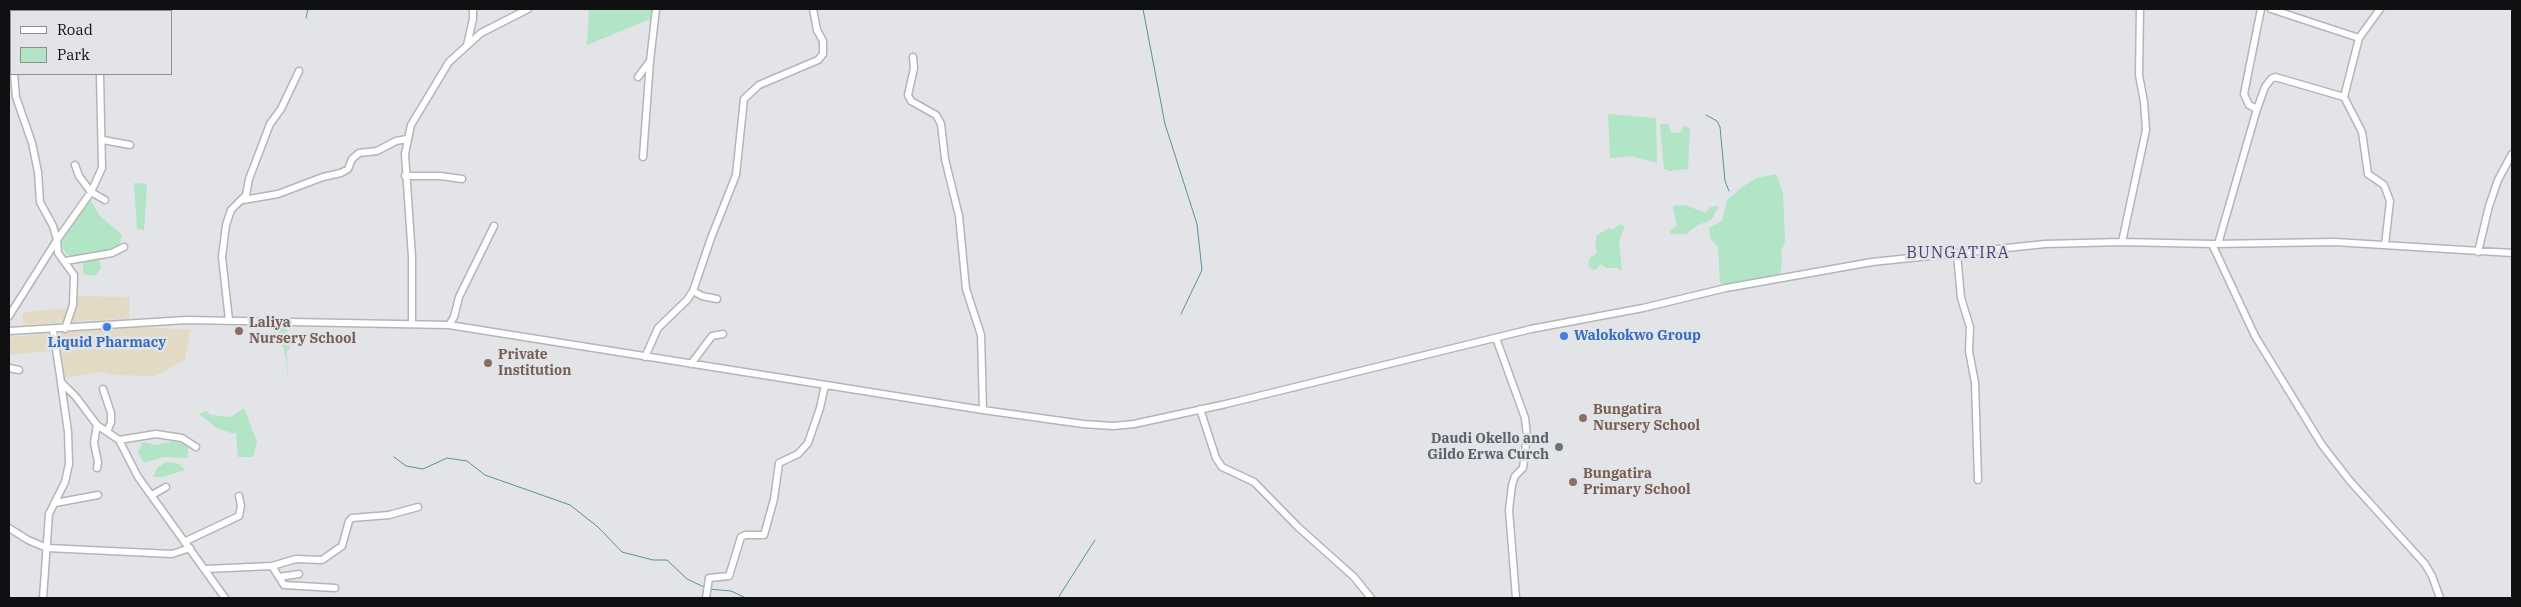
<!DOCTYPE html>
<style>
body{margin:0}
#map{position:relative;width:2521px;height:607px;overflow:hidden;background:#e2e4e7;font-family:"IBM Plex Serif",serif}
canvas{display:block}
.frame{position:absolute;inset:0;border:10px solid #0f1011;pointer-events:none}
.legend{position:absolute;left:10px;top:10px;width:162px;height:65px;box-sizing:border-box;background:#e2e4e7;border:1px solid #8e8f91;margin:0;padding:6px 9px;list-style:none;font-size:15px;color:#0f1011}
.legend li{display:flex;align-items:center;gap:10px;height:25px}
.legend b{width:25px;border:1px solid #8e8f91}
</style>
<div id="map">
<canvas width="2521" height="607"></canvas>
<div class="frame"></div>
<ul class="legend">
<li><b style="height:6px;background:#fff"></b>Road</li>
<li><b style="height:14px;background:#b2e4c6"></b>Park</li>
</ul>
</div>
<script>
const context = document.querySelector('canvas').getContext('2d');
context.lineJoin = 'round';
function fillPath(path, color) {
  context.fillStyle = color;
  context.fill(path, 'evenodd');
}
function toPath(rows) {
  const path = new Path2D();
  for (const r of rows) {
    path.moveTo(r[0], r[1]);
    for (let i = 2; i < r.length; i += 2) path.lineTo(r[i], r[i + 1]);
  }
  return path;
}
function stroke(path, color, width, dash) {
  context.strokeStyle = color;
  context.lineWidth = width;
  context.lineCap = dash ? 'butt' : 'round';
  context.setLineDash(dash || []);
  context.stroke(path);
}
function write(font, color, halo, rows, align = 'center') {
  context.font = font + ' "IBM Plex Serif",serif';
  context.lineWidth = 5;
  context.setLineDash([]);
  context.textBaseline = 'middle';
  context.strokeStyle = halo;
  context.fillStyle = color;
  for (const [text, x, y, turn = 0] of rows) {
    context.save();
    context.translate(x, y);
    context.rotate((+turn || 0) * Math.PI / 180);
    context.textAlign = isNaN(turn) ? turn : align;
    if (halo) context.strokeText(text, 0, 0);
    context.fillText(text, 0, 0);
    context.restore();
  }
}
fillPath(toPath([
 [74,296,130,297,129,318,23,325,23,312,71,308],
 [140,327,191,330,185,360,155,376,113,375,102,372,64,378,60,350,9,355,9,337]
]), '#e3dac5');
fillPath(toPath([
 [589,9,653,9,653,18,587,45],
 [1608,114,1656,118,1657,163,1631,156,1610,158],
 [1660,124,1668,124,1671,132,1680,133,1684,126,1690,128,1688,169,1670,171,1664,169],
 [1776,174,1783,193,1785,241,1781,252,1782,261,1780,275,1722,286,1720,282,1718,247,1710,238,1709,228,1722,221,1727,200,1742,187,1757,178],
 [134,183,147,184,144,230,137,229],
 [90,199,99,215,122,235,118,250,98,254,101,268,95,276,83,274,83,262,66,254,62,246,62,240],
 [1685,205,1706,213,1710,207,1719,206,1711,220,1698,225,1686,234,1671,234,1670,230,1677,226,1673,206],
 [1620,224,1625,226,1619,241,1622,271,1617,268,1607,268,1600,264,1597,269,1593,270,1588,266,1590,258,1597,253,1595,243,1597,235,1609,228,1612,230],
 [269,325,284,326,287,330,290,347,287,352,288,384,286,358,280,337],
 [244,408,257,442,253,457,238,457,236,433,231,433,217,428,199,414,206,411,211,415,231,417],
 [173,441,188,445,188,458,163,457,144,463,138,452,143,442,156,445],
 [166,462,179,464,185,470,162,477,153,477,157,468]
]), '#b2e4c6');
stroke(toPath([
 [1143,9,1165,124,1197,224,1202,270,1181,314],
 [306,18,308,9],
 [1706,115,1717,121,1720,127,1725,181,1729,191],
 [394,457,406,466,423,469,447,458,467,461,485,475,570,505,598,527,622,552,653,560,667,560,687,579,706,588],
 [709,589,731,591,746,598],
 [1058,598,1095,540]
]), '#58919f', 1);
const minor = toPath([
 [2271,9,2359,38],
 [14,11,14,9],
 [108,11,108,9],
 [11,41,11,48],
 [467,45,473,19,473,9],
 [913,57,914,68,908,95,911,101,936,115,941,124,945,159,959,216,966,289,981,335,983,410],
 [638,77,650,61,656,9],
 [2344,97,2359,38,2380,9],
 [2257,109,2249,105,2244,94,2261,9],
 [103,140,130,145],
 [643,157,650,61],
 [75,165,79,176,91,192,105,200],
 [405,176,440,176,462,179],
 [243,200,278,194,323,177,341,173,348,169,352,159,359,153,377,151,396,141,407,139],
 [2122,242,2146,130,2144,102,2139,75,2140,9],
 [2212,244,2255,336,2322,445,2350,481,2425,564,2432,576,2440,598],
 [2218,244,2257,109,2265,87,2271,79,2275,77,2344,97,2362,132,2368,174,2384,185,2390,201,2385,245],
 [2478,252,2489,206,2498,180,2512,154],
 [1957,254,1961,298,1970,327,1969,351,1975,383,1978,480],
 [66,261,112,253,124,247],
 [693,291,702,296,717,299],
 [9,316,57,240,53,226,40,202,38,172,32,143,16,97,14,74],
 [229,320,222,257,226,225,231,210,246,195,249,179,270,124,281,109,299,71],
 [412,323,412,257,405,154,411,125,449,62,481,33,528,9],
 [449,325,454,317,459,297,494,226],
 [65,329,73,305,74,275,58,253,57,240,91,192,102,168,100,74],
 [53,330,61,382,76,397,97,425,119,440,138,477,225,598],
 [9,331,187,320,449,325,983,410,1083,424,1113,426,1134,424,1226,404,1531,329,1643,308,1726,288,1872,262,2045,244,2122,242,2212,244,2335,242,2512,253],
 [1496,338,1525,418,1527,436,1523,468,1515,476,1512,485,1509,510,1516,598],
 [645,357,658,328,687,300,693,291,711,238,736,175,744,99,759,85,818,60,823,54,823,41,817,30,813,9],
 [691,364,712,336,723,334],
 [9,368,19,370],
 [103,389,111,413,111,422,107,432],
 [1200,409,1216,458,1222,467,1254,482,1298,527,1354,577,1371,598],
 [97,425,94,443,98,462,97,468],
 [119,440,156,434,182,438,196,447],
 [152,495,166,487],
 [55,503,98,495],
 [9,528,28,540,47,548,172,554,190,548],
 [186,541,239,516,241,506,239,496],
 [272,566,284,585,335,588],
 [205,569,272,566,296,559,322,560,342,546,349,521,352,518,389,515,418,507],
 [279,577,299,574],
 [43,598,49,514,65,482,69,464,68,432,61,383],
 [706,598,709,578,729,576,741,537,745,535,764,535,774,499,779,463,798,454,808,443,820,408,825,385]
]);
stroke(minor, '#b3b5b8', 9);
stroke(minor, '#fff', 6);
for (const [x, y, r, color] of [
 [107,327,5,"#3f7fe0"],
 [239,331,5,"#8d6e63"],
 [1564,336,5,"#3f7fe0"],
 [488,363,5,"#8d6e63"],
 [1583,418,5,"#8d6e63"],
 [1559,447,5,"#6b7280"],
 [1573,482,5,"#8d6e63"]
]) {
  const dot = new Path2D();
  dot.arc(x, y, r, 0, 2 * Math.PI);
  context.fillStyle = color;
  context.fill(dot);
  stroke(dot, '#e2e4e7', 2);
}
write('bold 14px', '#785e54', '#e2e4e7', [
 ["Laliya",249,323],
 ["Nursery School",249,339],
 ["Private",498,355],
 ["Institution",498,371],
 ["Bungatira",1593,410],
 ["Nursery School",1593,426],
 ["Bungatira",1583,474],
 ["Primary School",1583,490]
], 'left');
write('bold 14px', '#366cbe', '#e2e4e7', [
 ["Walokokwo Group",1574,336],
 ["Liquid Pharmacy",107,343,"center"]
], 'left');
write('bold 14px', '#5b616d', '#e2e4e7', [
 ["Daudi Okello and",1549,439],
 ["Gildo Erwa Curch",1549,455]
], 'right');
context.letterSpacing = '1px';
write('16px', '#503874', '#e2e4e7', [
 ["BUNGATIRA",1958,253]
]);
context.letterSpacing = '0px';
</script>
